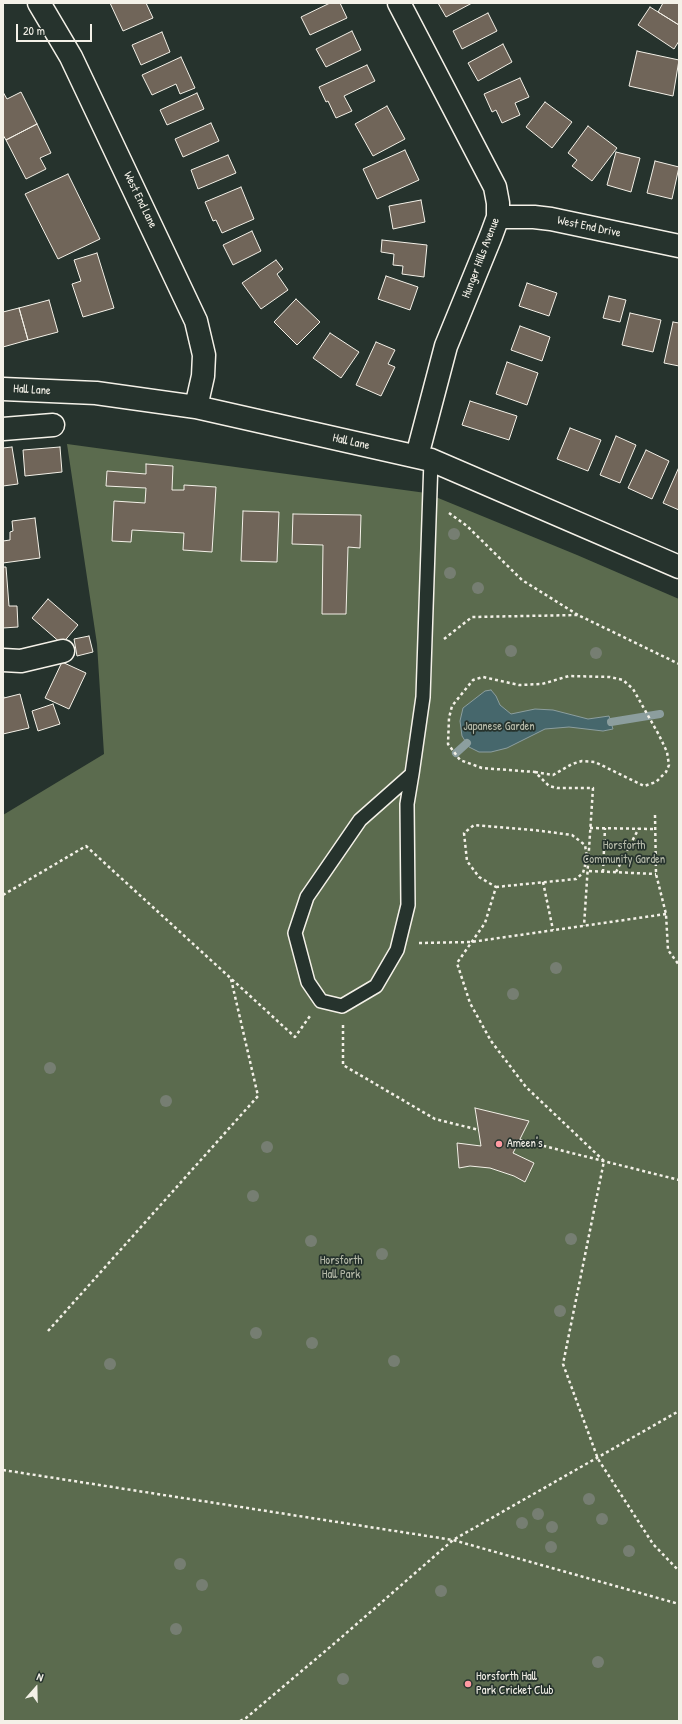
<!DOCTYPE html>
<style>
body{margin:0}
#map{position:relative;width:682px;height:1724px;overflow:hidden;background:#26332d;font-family:"Patrick Hand",sans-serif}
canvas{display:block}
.frame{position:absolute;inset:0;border:4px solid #f4f1e8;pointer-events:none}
.north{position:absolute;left:16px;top:1668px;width:40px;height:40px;-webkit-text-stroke:3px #26332d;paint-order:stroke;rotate:20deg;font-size:11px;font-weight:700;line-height:16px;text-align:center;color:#f4f1e8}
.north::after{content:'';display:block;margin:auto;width:14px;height:18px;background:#f4f1e8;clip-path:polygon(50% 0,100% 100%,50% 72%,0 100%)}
.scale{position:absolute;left:16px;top:24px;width:76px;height:18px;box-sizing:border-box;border:2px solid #f4f1e8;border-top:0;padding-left:5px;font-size:12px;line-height:14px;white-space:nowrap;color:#f4f1e8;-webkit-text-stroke:3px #26332d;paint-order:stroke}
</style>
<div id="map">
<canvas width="682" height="1724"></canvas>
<div class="frame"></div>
<div class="north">N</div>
<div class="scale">20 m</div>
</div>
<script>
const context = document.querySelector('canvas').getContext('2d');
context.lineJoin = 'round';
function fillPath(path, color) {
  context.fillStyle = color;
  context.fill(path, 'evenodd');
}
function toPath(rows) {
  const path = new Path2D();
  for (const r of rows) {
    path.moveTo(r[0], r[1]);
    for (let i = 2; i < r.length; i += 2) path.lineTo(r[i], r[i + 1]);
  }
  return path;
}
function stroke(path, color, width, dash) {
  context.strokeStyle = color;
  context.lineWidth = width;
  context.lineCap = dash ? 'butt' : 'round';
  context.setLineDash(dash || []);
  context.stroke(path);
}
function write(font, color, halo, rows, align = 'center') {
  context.font = font + ' "Patrick Hand",sans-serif';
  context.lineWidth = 3.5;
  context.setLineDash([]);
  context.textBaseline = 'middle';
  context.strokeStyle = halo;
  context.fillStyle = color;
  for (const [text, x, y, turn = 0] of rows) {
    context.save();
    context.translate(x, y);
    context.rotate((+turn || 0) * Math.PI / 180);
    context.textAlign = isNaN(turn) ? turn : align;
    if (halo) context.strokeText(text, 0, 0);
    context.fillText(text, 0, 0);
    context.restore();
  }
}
fillPath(toPath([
 [67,444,426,493,577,555,679,599,679,1721,3,1721,3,815,104,754,97,644]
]), '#5b6b4e');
const water = toPath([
 [491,690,496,696,500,705,511,714,535,709,553,710,588,719,609,716,613,729,603,731,569,727,545,729,507,748,491,752,479,752,469,747,462,736,460,721,463,708,485,691,491,690]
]);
fillPath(water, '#46676c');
stroke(water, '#8c9e9e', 1);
stroke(toPath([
 [611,722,660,714],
 [456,753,467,743]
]), '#8c9e9e', 8);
const building = toPath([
 [110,3,146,3,153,18,123,31,110,3],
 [330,3,340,3,347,18,310,35,301,17,330,3],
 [438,3,472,3,446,17,438,3],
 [663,3,679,3,679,25,658,12,663,3],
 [650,7,679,25,679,41,674,49,638,25,650,7],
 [488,13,497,31,462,49,453,31,488,13],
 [352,31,361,50,326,67,316,49,352,31],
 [162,32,170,52,141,65,132,45,162,32],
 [503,44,512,62,478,81,468,63,503,44],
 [637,51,679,60,673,96,629,86,637,51],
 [181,57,195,88,180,94,176,84,152,95,142,75,181,57],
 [367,65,375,81,344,96,352,111,336,118,328,101,326,102,319,87,367,65],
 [520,78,529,97,515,103,520,115,502,123,496,110,492,112,484,94,520,78],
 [3,92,7,99,21,92,37,124,6,140,3,135,3,92],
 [197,93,204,109,167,125,160,110,197,93],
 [545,102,572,122,552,148,526,127,545,102],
 [387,106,405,139,373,156,355,124,387,106],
 [211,123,219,141,183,157,175,139,211,123],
 [37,124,51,153,40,158,46,169,26,179,6,140,37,124],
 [588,126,617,148,592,181,572,166,577,160,568,153,588,126],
 [405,150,419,180,377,199,363,169,405,150],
 [616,152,640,158,631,192,607,185,616,152],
 [228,155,236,173,198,189,191,170,228,155],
 [655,161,679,167,672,199,647,193,655,161],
 [68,174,100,239,58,259,25,194,68,174],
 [241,187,254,219,222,233,216,220,213,221,205,202,241,187],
 [421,200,425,222,393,229,389,206,421,200],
 [252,231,261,251,233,265,223,245,252,231],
 [382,240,427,245,424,277,402,274,403,266,393,265,394,254,381,252,382,240],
 [97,253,114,308,83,317,72,284,81,281,74,260,97,253],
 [276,260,283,269,277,274,288,290,261,309,242,283,276,260],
 [386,276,418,287,410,310,378,299,386,276],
 [527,283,557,293,549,316,519,306,527,283],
 [609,296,626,300,620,322,603,318,609,296],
 [296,299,320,322,297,345,274,322,296,299],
 [49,300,58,332,28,340,19,308,49,300],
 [19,308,28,340,3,347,3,312,19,308],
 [630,313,661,320,653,352,622,345,630,313],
 [673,322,679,323,679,366,664,363,673,322],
 [520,326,550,337,542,361,511,350,520,326],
 [330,333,359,352,341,378,313,358,330,333],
 [376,342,395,350,388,364,395,367,381,396,356,385,376,342],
 [507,362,538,373,527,405,496,394,507,362],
 [470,401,517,416,509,440,462,425,470,401],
 [570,428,601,440,588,471,557,459,570,428],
 [616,436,636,445,620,483,600,475,616,436],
 [12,447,18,484,3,486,3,448,12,447],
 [60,447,62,472,25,476,23,450,60,447],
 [646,450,669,461,652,499,628,488,646,450],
 [146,464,173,466,172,490,184,490,184,485,216,487,212,552,183,550,184,533,132,530,131,542,112,541,114,501,145,503,146,488,106,486,107,471,146,474,146,464],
 [679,467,679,510,663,503,679,467],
 [243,511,279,512,277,562,241,561,243,511],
 [293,514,361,515,360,548,348,547,346,614,322,614,323,545,292,544,293,514],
 [35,518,40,558,3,563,3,541,10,540,10,532,13,531,12,521,35,518],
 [3,567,6,567,9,606,17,606,18,627,3,628,3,567],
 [48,599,78,625,62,644,32,618,48,599],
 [89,636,93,652,77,656,74,639,89,636],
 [62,662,86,673,69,709,45,698,62,662],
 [3,693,4,698,20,694,29,728,3,734,3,693],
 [53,704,60,724,38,731,32,711,53,704],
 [475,1108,529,1121,513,1153,534,1163,525,1182,514,1176,490,1168,470,1166,459,1168,457,1143,481,1146,475,1108]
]);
fillPath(building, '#706559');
stroke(building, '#f4f1e8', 1);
const lane = toPath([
 [412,774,360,820,307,897,295,933,308,982,321,1001,342,1006,376,986,397,950,408,905,407,804,412,774,423,697,431,460]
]);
const street = toPath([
 [39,3,71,57,196,321,204,355,203,376,196,407],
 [399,3,495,187,498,203,498,217,491,236,446,346,417,456],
 [498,217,534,217,551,219,679,246],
 [3,389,96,393,196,407,431,460,679,567],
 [3,429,53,425],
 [3,660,21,661,63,651]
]);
stroke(lane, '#f4f1e8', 16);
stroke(street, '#f4f1e8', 25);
stroke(toPath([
 [449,513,467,526,522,580,578,615],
 [444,639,472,617,578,615,679,664],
 [535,772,553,775,572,764,582,761,595,762,644,786,656,782,666,772,669,765,667,752,659,735,633,689,623,680,610,677,569,676,542,684,519,685,483,677,473,680,452,706,449,718,448,744,460,760,482,768,535,772,549,786,557,788,593,788,584,926],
 [655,815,656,874,666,914,668,950,679,965],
 [590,828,655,829],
 [589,871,656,874],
 [603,872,605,828],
 [616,872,639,828],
 [543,882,553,930],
 [496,887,576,879,583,873,587,858,585,845,572,835,534,830,474,825,464,833,467,861,479,877,496,887,485,923,457,963,470,1003,491,1041,526,1087,604,1161,563,1364,598,1459,653,1544,679,1571],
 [3,895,86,846,295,1037,310,1016],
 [419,943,471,942,666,914],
 [343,1025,343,1065,435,1119,479,1130],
 [520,1140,679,1180],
 [48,1331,258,1096,231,979],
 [3,1470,453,1540,679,1604],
 [240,1721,246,1718,336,1642,453,1540,679,1411]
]), '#f4f1e8', 2.5, [3, 3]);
stroke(lane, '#26332d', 13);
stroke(street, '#26332d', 22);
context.fillStyle = '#767e72';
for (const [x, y] of [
 [454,534],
 [450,573],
 [478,588],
 [511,651],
 [596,653],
 [556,968],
 [513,994],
 [50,1068],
 [166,1101],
 [267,1147],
 [253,1196],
 [571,1239],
 [311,1241],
 [382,1254],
 [560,1311],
 [256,1333],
 [312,1343],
 [394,1361],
 [110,1364],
 [589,1499],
 [538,1514],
 [602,1519],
 [522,1523],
 [552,1527],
 [551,1547],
 [629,1551],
 [180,1564],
 [202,1585],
 [441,1591],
 [176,1629],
 [598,1662],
 [343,1679]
]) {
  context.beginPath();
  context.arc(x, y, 6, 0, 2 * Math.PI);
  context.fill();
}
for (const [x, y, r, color] of [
 [499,1144,4,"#ff9aa2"],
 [468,1684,4,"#ff9aa2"]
]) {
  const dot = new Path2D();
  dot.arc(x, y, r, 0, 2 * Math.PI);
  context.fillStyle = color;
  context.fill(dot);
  stroke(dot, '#26332d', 1.5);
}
write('12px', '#f4f1e8', '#26332d', [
 ["West End Lane",140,200,64],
 ["West End Drive",589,227,12],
 ["Hunger Hills Avenue",481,258,-69],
 ["Hall Lane",32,390,3],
 ["Hall Lane",351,442,13]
]);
write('12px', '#b7bbaa', '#26332d', [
 ["Japanese Garden",499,727],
 ["Horsforth",624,846],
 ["Community Garden",624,860],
 ["Horsforth",341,1261],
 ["Hall Park",341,1275]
]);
write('12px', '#f4f1e8', '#26332d', [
 ["Ameen's",507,1144],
 ["Horsforth Hall",476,1677],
 ["Park Cricket Club",476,1691]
], 'left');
</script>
